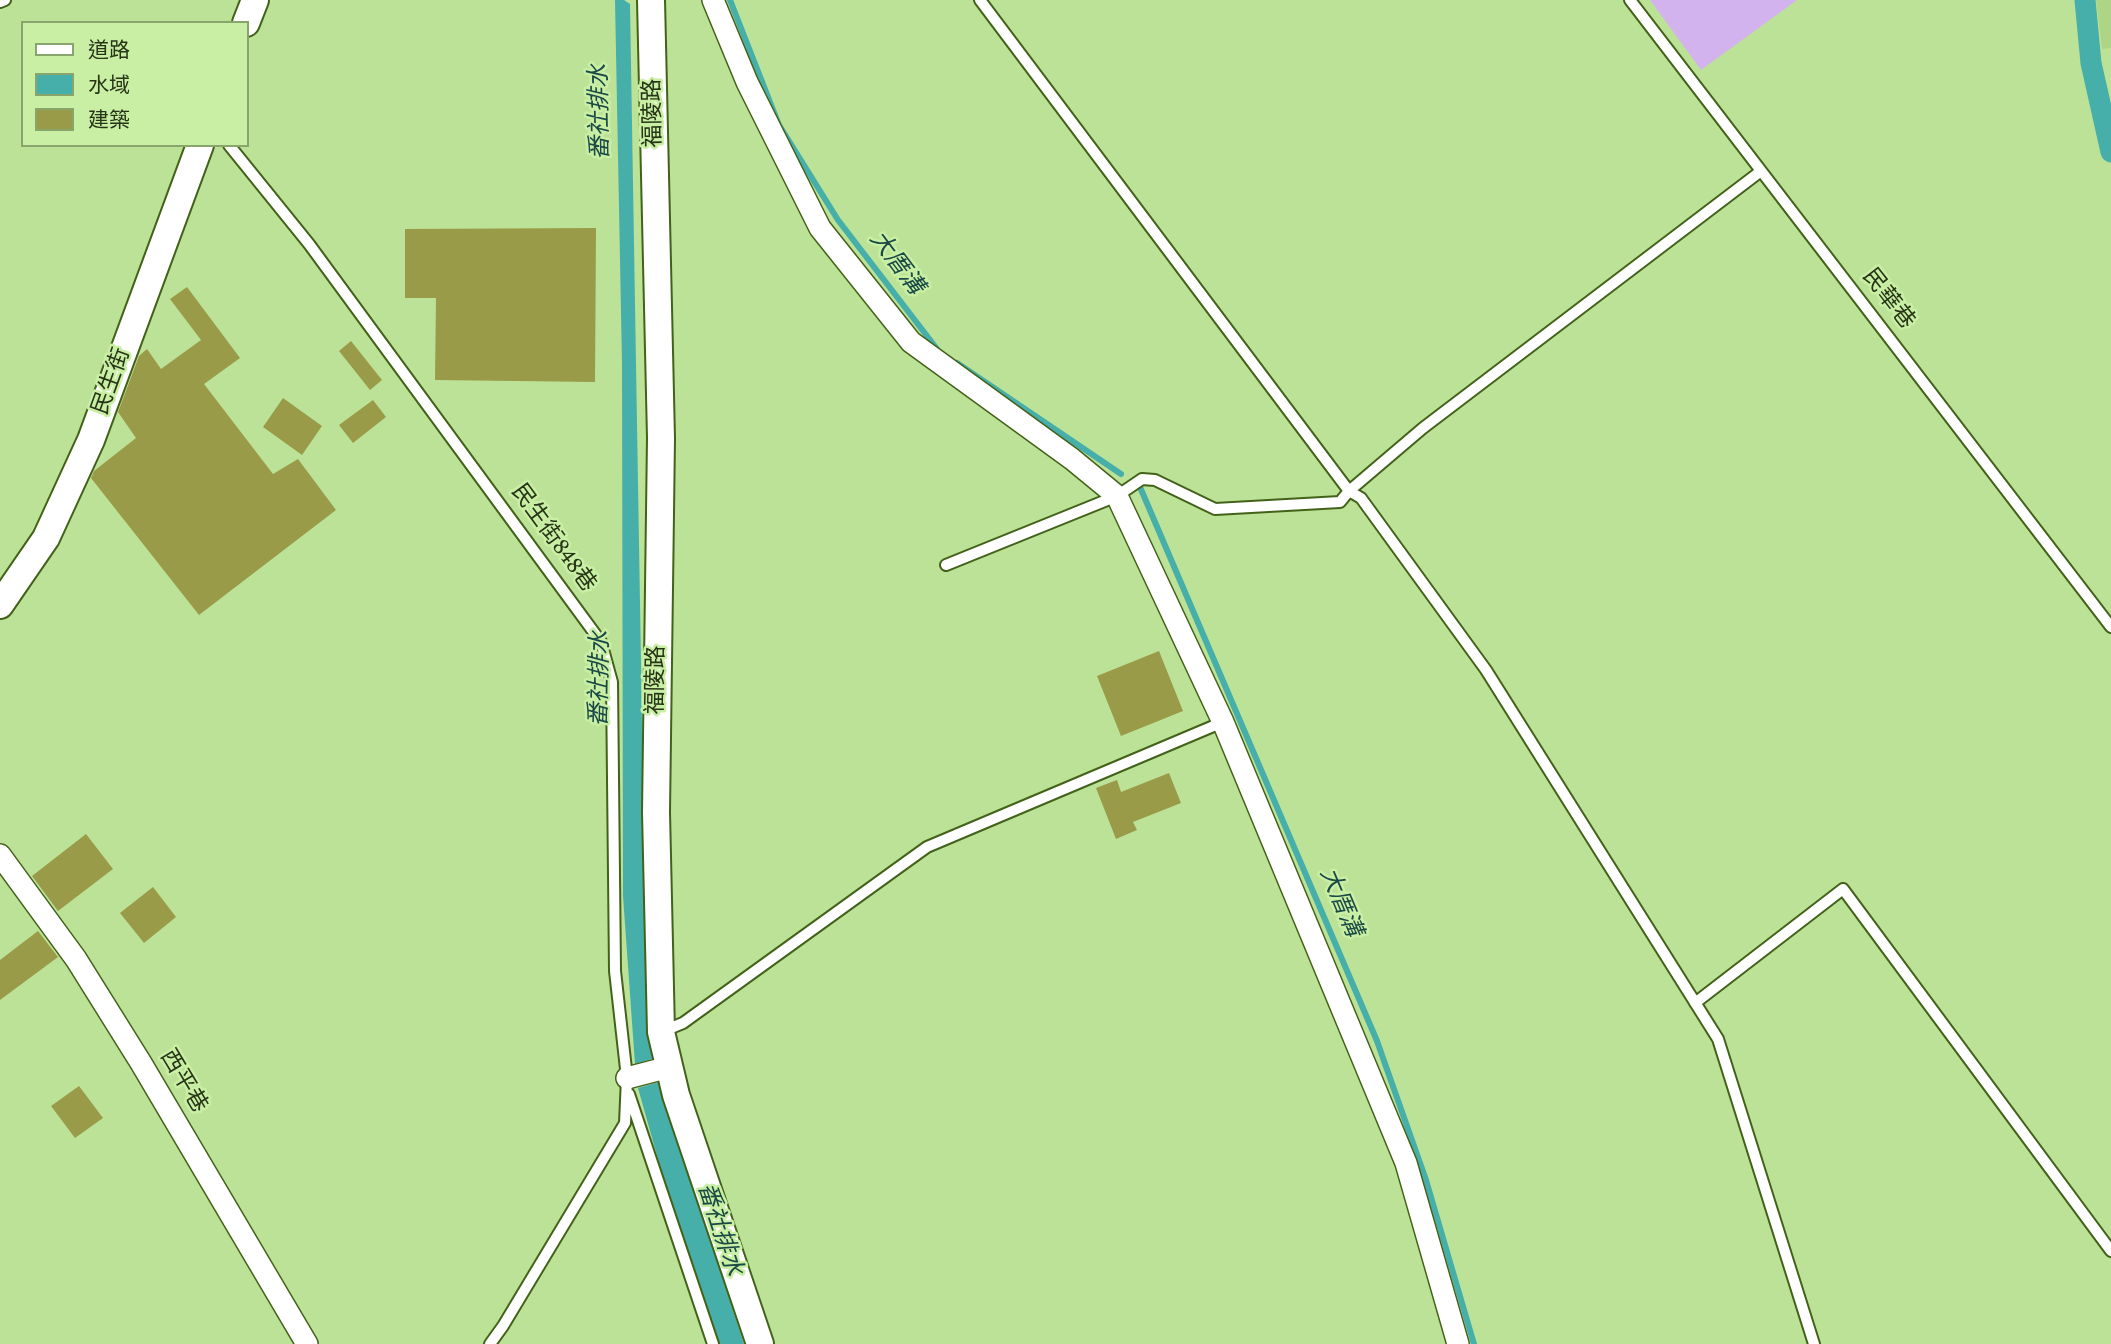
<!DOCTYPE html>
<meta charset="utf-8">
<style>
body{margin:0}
#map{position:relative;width:2111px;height:1344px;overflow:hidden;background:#bce297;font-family:Spectral,"Noto Sans TC",serif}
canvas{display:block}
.legend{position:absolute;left:21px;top:21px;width:228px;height:126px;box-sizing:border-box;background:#c9efa4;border:2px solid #88a56c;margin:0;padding:9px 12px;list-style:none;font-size:21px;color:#273517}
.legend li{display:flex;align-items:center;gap:14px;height:35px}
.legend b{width:35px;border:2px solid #88a56c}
</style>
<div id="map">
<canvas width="2111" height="1344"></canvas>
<ul class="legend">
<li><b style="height:9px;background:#fff"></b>道路</li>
<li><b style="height:19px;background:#47afa9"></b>水域</li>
<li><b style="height:19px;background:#9a9b48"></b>建築</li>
</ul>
</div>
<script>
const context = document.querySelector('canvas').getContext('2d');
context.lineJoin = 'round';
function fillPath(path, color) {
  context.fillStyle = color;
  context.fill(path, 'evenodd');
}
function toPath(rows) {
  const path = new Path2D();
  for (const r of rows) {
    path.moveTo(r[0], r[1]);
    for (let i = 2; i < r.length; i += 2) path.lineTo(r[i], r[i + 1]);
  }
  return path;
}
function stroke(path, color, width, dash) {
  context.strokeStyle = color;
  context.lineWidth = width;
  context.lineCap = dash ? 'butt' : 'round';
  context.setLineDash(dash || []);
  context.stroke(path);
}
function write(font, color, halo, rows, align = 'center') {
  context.font = font + ' Spectral,"Noto Sans TC",serif';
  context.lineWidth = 5;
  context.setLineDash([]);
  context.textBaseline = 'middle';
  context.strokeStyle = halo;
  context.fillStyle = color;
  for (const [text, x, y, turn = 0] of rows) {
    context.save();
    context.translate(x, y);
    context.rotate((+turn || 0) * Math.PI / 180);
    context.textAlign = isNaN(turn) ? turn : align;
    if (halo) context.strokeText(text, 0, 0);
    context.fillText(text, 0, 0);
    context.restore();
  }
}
fillPath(toPath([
 [2096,0,2111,0,2111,48,2102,49]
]), '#add585');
fillPath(toPath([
 [1650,0,1797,0,1701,70]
]), '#d3b3ed');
fillPath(toPath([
 [615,0,624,0,630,4,645,903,652,1059,635,1064,623,896,622,364],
 [659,1082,744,1344,716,1344,686,1259,638,1088]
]), '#47afa9');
stroke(toPath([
 [730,0,779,125,838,220,937,349],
 [957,363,1121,474],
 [1140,487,1377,1041,1426,1180,1474,1344]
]), '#47afa9', 6);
stroke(toPath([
 [2085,0,2091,63,2111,152]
]), '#47afa9', 21);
fillPath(toPath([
 [596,228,595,382,435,380,436,298,405,298,405,229],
 [187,287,240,358,204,384,273,474,298,459,336,510,199,615,91,478,94,471,136,438,118,412,139,356,147,349,161,369,201,340,170,299],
 [351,341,382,380,370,390,339,351],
 [283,398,322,426,302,455,263,427],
 [373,400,386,417,353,443,339,425],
 [1159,651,1183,711,1121,736,1097,676],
 [1169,773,1181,803,1133,822,1137,830,1116,839,1096,788,1117,780,1121,792],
 [86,834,113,869,58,911,32,876],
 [153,887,176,917,144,943,120,913],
 [38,931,58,957,0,1000,0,960],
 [79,1086,103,1118,75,1138,51,1106]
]), '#9a9b48');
const service = toPath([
 [980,0,1349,491,1361,498,1486,670,1718,1039,1814,1344],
 [1630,0,2111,627],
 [0,2,5,0],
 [229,145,309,244,601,642,612,682,615,971,627,1078,625,1123,503,1326,490,1344],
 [946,565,1117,496,1142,479,1155,480,1215,509,1340,502,1349,491,1423,428,1761,171],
 [1695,1003,1843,889,2111,1251],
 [661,1032,683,1023,927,847,1223,722],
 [629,1094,713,1344]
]);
const minor = toPath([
 [713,0,747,82,820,228,911,342,1072,459,1117,496,1223,722,1406,1163,1458,1344],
 [0,855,76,959,141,1063,307,1344],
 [627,1078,669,1067]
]);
const tertiary = toPath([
 [651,0,661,438,656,812,661,1032,676,1095,760,1344],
 [246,23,255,0],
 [0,605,46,538,91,440,200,145]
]);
stroke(service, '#436219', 14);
stroke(minor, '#436219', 24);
stroke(tertiary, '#436219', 30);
stroke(service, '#fff', 10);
stroke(minor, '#fff', 21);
stroke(tertiary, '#fff', 26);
write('23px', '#273517', '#c9efa4', [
 ["福陵路",655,113,-91],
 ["民華巷",1887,300,52],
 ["民生街",113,382,-70],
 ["民生街848巷",552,539,54],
 ["福陵路",658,680,-89],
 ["西平巷",182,1082,59]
]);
write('italic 24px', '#1b4946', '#c9efa4', [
 ["番社排水",602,112,-91],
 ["大厝溝",895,264,53],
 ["番社排水",602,679,-89],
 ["大厝溝",1339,903,67],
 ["番社排水",718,1230,72]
]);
</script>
